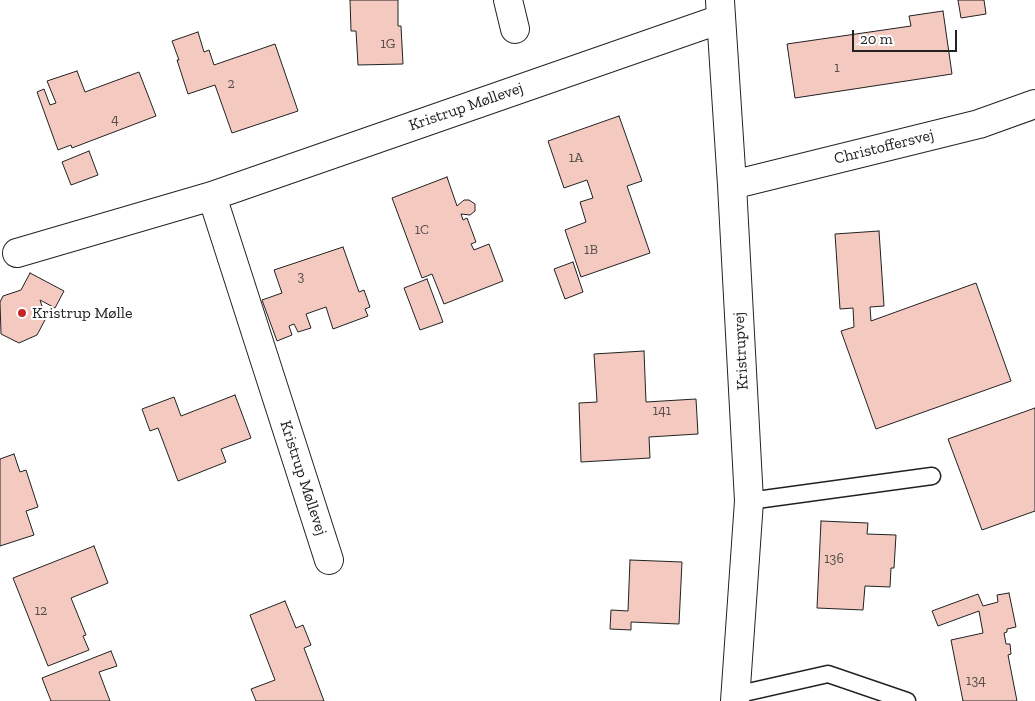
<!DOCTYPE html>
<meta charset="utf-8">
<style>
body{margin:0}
#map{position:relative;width:1035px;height:701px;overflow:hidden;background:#fff;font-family:"Zilla Slab",serif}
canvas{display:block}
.scale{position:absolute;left:852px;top:30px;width:105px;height:22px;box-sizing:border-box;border:2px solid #222;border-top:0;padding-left:6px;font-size:15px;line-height:18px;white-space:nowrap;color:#222;-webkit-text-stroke:4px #fff;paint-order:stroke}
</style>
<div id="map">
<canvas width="1035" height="701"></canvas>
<div class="scale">20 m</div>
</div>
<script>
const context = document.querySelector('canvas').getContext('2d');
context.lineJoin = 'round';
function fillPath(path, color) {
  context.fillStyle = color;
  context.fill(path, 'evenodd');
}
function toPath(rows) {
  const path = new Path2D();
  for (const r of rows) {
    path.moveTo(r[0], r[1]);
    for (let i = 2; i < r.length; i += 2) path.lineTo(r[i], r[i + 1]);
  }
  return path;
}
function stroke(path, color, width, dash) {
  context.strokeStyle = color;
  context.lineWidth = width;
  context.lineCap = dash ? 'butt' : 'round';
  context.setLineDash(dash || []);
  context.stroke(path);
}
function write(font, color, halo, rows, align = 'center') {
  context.font = font + ' "Zilla Slab",serif';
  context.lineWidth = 4;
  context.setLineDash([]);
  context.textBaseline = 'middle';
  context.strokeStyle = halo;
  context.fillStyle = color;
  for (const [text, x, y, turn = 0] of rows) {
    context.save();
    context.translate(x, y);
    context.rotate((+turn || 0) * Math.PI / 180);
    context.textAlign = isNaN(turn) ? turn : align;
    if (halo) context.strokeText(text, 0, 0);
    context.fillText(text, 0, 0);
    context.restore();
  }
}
const building = toPath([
 [350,0,398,0,398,26,401,26,403,64,358,65,356,31,351,31,350,0],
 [958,0,984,0,986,14,961,18,958,0],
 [943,11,952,74,795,98,787,44,911,26,909,16,943,11],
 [198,32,204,52,209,50,214,65,275,44,298,111,232,133,215,85,188,94,177,60,179,60,172,41,198,32],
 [77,71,85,92,139,72,156,116,72,148,71,145,58,150,37,92,44,89,50,105,56,103,47,81,77,71],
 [619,116,642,181,627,186,650,253,581,277,565,230,586,222,580,202,593,198,587,180,564,188,548,141,619,116],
 [89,151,98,175,71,185,62,162,89,151],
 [447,177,457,206,464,200,469,200,475,204,475,211,470,215,461,214,463,220,467,218,476,242,471,244,474,250,489,244,503,281,444,304,432,274,422,278,392,198,447,177],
 [879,231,884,306,870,307,871,321,976,283,1011,381,876,429,841,331,854,327,853,308,840,309,835,234,879,231],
 [343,247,359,292,364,290,370,307,365,309,368,316,333,329,326,307,306,314,311,328,298,332,294,324,289,326,292,335,277,341,262,300,282,293,274,270,343,247],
 [573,262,583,292,565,299,554,269,573,262],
 [30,273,64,291,55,308,40,300,46,318,37,335,19,343,1,334,0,302,3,296,21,290,30,273],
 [427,279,443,322,420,330,404,288,427,279],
 [644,351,646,402,696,399,698,434,649,437,650,458,581,462,579,403,597,402,594,354,644,351],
 [235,395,251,438,221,449,226,462,178,481,158,428,150,431,142,409,174,397,181,416,235,395],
 [1035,408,1035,511,982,530,948,439,1035,408],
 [14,454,20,472,26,470,38,507,26,511,34,535,0,546,0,459,14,454],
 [821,521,868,523,867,534,896,535,894,568,891,568,890,587,865,586,863,610,817,608,821,521],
 [94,546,108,583,71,598,86,635,83,636,89,650,48,666,13,578,94,546],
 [630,560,682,562,679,624,631,622,631,630,610,629,611,610,628,611,630,560],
 [1009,593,1016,627,1007,629,1007,632,1004,633,1006,644,1010,644,1011,654,1008,655,1017,701,963,701,951,640,983,633,979,611,938,626,932,611,978,594,983,606,998,602,997,595,1009,593],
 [285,601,296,628,303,625,311,645,304,648,324,701,256,701,251,689,275,680,250,615,285,601],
 [111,651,117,666,99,672,110,701,51,701,42,678,111,651]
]);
fillPath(building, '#f3c9c0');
stroke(building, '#222', 1);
const service = toPath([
 [749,501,932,476],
 [735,695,828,674,907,701]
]);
const minor = toPath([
 [508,0,515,29],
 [720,1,732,185,749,501,735,701],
 [732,185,979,124,1035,104],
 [212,196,329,560],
 [17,253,212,196,721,19]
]);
stroke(service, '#222', 19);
stroke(minor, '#222', 30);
stroke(service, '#fff', 16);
stroke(minor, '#fff', 28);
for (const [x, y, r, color] of [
 [22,313,5,"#c62828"]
]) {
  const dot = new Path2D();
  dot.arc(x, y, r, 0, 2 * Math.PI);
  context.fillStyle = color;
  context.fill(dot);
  stroke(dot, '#fff', 2);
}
write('14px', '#564c4a', null, [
 ["1G",388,44],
 ["1",837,68],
 ["2",231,84],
 ["4",115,120],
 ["1A",576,158],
 ["1C",422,230],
 ["1B",591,250],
 ["3",301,277],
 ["141",662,411],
 ["136",834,559],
 ["12",41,611],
 ["134",976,681]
]);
write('16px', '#222', '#fff', [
 ["Kristrup Møllevej",466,107,-19],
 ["Christoffersvej",884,147,-14],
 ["Kristrupvej",741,351,-93],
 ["Kristrup Møllevej",303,478,72]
]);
write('16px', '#222', '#fff', [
 ["Kristrup Mølle",32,313]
], 'left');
</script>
